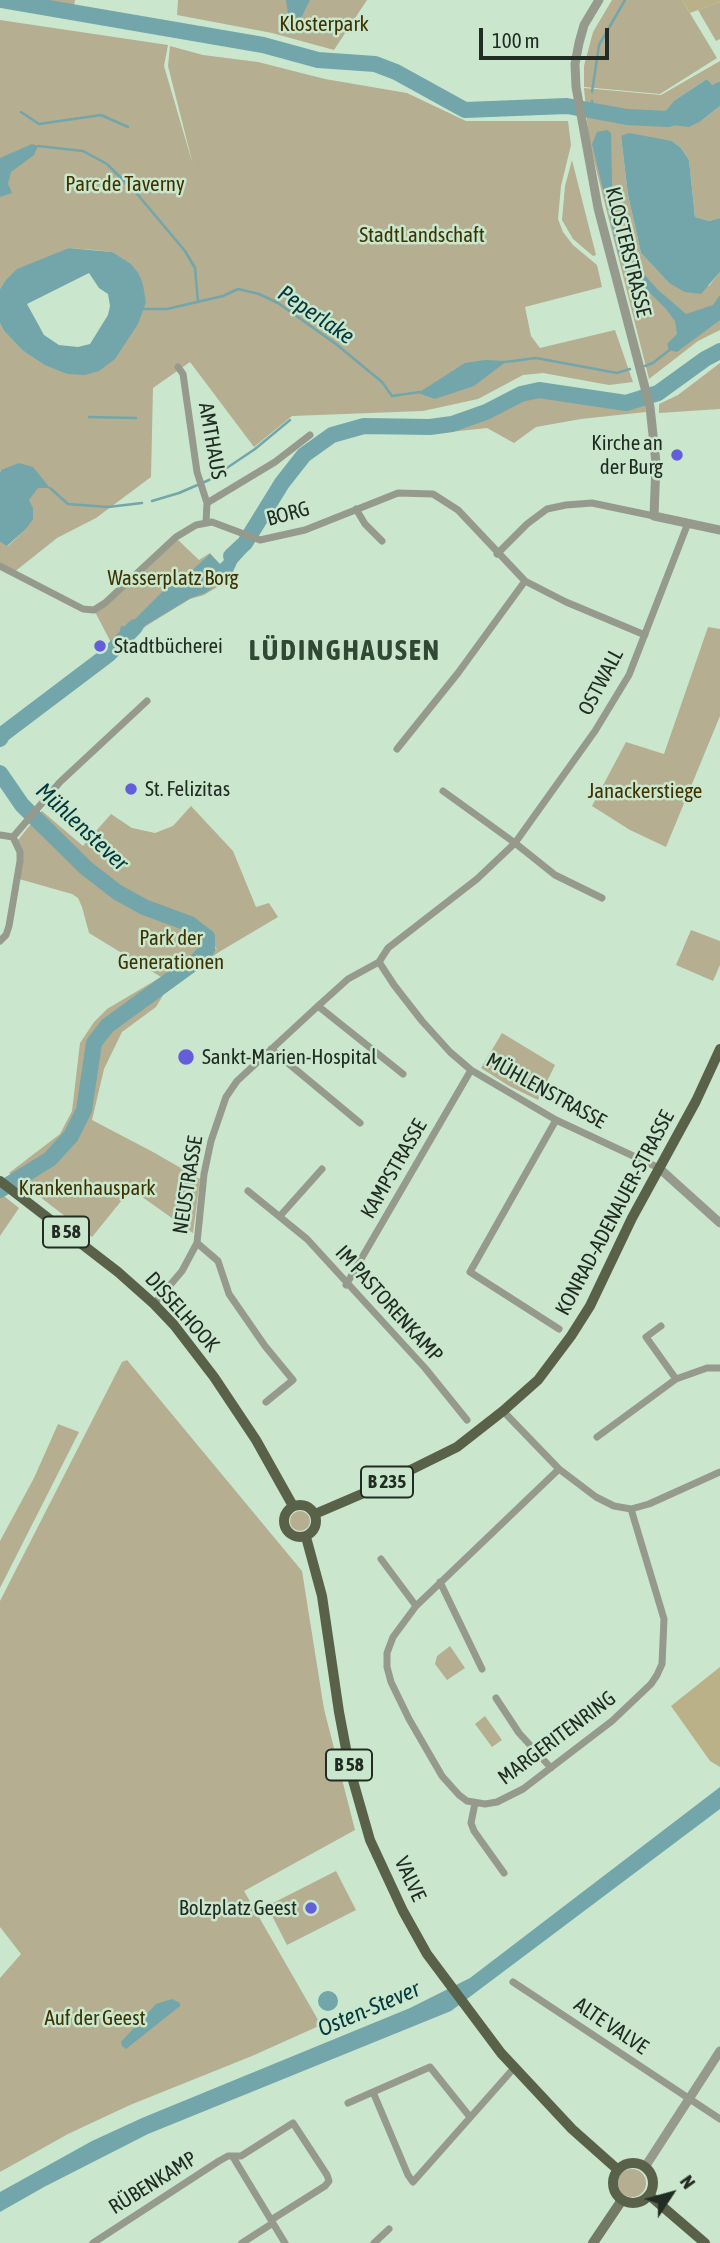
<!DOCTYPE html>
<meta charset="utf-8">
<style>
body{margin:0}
#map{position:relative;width:720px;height:2243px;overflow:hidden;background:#cae7ce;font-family:"Asap Condensed",sans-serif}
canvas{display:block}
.north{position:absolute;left:636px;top:2159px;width:70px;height:70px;-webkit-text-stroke:5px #cae7ce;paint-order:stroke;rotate:54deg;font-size:19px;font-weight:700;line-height:28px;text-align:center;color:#212c23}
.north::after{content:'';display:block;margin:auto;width:24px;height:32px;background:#212c23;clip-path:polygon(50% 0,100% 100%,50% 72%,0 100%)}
.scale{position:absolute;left:479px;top:28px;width:130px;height:32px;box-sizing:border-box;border:4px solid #212c23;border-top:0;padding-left:9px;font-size:21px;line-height:24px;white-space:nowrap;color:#212c23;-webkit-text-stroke:5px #cae7ce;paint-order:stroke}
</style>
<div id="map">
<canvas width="720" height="2243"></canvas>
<div class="north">N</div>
<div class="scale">100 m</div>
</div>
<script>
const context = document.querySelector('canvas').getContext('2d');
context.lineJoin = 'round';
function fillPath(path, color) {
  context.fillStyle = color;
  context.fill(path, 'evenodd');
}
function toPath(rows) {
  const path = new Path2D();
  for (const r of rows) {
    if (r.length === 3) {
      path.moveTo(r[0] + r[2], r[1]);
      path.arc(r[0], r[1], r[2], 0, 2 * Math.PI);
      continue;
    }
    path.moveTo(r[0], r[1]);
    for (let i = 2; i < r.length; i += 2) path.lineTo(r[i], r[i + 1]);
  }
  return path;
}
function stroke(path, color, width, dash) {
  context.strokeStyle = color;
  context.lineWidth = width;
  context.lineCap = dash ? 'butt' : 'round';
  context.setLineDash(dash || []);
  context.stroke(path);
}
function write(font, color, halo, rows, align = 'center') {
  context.font = font + ' "Asap Condensed",sans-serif';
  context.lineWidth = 5;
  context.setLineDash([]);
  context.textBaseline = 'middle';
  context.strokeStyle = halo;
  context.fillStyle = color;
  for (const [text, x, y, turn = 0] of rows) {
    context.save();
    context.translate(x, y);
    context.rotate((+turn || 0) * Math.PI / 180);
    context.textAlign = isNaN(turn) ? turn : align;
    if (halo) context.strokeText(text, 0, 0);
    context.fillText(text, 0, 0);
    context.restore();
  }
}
fillPath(toPath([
 [10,0,75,0,73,11],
 [178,0,367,0,334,50,272,33,177,15],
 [612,0,682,0,717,58,660,94,584,87,584,66,593,32],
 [720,2,720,39,716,41,698,10],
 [0,20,168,45,164,66,193,165,168,66,170,46,203,55,258,62,325,79,407,93,466,121,568,121,571,145,561,186,558,219,563,232,573,245,597,265,602,287,525,307,531,336,540,348,615,330,633,382,609,385,543,373,523,375,478,399,423,411,292,416,254,447,190,362,153,388,151,477,96,518,57,538,13,573,0,566,0,542,8,546,25,530,28,500,38,487,49,488,1,470,0,473,0,323,4,331,22,350,67,374,146,302,139,274,112,252,94,250,69,248,5,281,0,289],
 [720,61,720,85,716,89,707,79,675,100,701,121,720,106,720,218,709,221,695,217,689,160,681,148,672,141,621,136,628,195,641,253,669,283,709,286,720,272,720,330,698,341,649,379,589,141,584,88,661,95],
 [572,160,596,255,593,256,573,239,562,220,565,186],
 [720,363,720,409,659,413,659,404,678,395],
 [540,395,627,408,645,404,646,412,581,419,536,427,514,443,487,428,441,433,475,422,519,399],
 [176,538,199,560,210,553,232,578,204,595,190,599,146,626,117,654,94,610],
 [708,627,720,629,720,716,666,847,630,830,592,806,626,742,664,754],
 [191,806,233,851,256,907,269,903,278,917,219,952,168,987,156,1007,122,1032,104,1069,92,1120,153,1152,200,1179,193,1233,131,1189,92,1237,9,1173,60,1134,72,1111,80,1043,94,1022,107,1009,161,977,89,933,82,907,78,898,72,894,19,879,18,840,34,820,84,870,116,893,144,910,189,926,206,938,218,951,208,936,191,922,145,905,117,889,87,866,37,817,42,811,83,846,111,814,132,828,155,833,173,826],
 [691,930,720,941,720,965,713,981,676,965],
 [502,1033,555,1065,538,1100,509,1086,481,1068],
 [0,1193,19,1208,0,1236],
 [127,1360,302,1571,324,1709,355,1830,244,1891,321,2025,252,2056,130,2105,68,2134,0,2172,0,1978,21,1954,0,1927,0,1601,122,1362],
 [58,1424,79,1432,0,1588,0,1541,34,1478],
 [300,1521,10],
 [450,1646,465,1668,447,1680,435,1664,437,1656],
 [485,1716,502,1740,492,1747,475,1724],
 [336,1871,356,1910,287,1945,267,1906],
 [632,2183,14]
]), '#b5ae90');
fillPath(toPath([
 [682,0,720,0,720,2,690,13],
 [720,1667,720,1767,710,1761,671,1706]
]), '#bab189');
fillPath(toPath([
 [286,0,310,0,302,16,294,23,289,21],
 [707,79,716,89,720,85,720,106,701,121,689,127,672,125,664,113,675,100],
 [607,130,611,133,612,183,617,230,620,242,629,257,657,289,686,314,713,305,720,295,720,320,677,352,669,350,667,344,677,334,675,321,666,309,636,279,619,256,592,144,597,132],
 [629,133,672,141,681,148,689,160,695,217,709,221,720,218,720,272,701,294,685,292,669,283,641,253,628,195,621,136],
 [32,144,38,146,34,155,11,172,8,184,12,193,0,197,0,158],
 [69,248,112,252,131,264,139,274,143,285,146,302,138,324,115,359,99,371,85,375,67,374,45,365,22,350,4,331,0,323,0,289,5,281,17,269],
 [89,273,99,288,108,294,110,306,108,315,90,344,78,347,59,345,44,335,27,304],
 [485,360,507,361,474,386,435,399,418,393,465,363],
 [19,463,33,467,50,488,38,488,29,500,33,508,33,519,25,530,7,546,0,542,0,473,1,470],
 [242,542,251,545,251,547,237,563,231,576,205,593,191,598,146,625,124,647,121,644,118,640,121,626,127,627,167,587,188,574,210,554,220,564],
 [720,1787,720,1809,451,2011,148,2134,44,2187,0,2212,0,2192,92,2141,142,2118,410,2008,470,1978],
 [328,2001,10],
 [172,1999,180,2003,180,2006,126,2049,122,2046,121,2042,156,2004]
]), '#72a6aa');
stroke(toPath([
 [592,92,599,45,625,0],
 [592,101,592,110],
 [21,112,39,124,101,115,128,127],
 [38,146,83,151,107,164,138,195,185,251,195,268,198,302],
 [143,309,167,309,223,296,238,289,259,294,278,303,336,344,382,382,392,396,420,392],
 [505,362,536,358,617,373,630,369],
 [645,366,653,363,672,348],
 [89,417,136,418],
 [50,488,68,504,108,507,142,503],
 [152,501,179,493,209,480,255,449,290,420]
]), '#72a6aa', 2.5);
stroke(toPath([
 [2,0,263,45,318,60,375,64,396,72,465,110,567,106,627,117,668,119,688,111,720,90],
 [231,556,245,543,282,483,304,455,332,435,364,426,430,427,452,424,486,412,521,394,539,390,626,403,658,393,705,359,720,351],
 [0,739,3,734,109,654,135,627],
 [0,773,22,805,86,868,117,892,144,907,190,924,207,937,207,949,199,959,107,1026,94,1043,84,1110,71,1136,50,1159,0,1190]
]), '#72a6aa', 16);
stroke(toPath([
 [178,367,183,374,197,472,207,503,206,522],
 [207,503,275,462,310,435],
 [356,509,365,524,382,541],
 [497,554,527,524,547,509,566,505,592,503,654,516],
 [0,566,83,609,94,610,105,603,176,537,196,525,212,522,260,540,305,530,398,493,433,494,458,510,525,581,566,602,645,635],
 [397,749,458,673,525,581],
 [443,791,515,843,555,875,602,898],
 [0,835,13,837],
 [13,837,60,782,147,701],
 [0,941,6,935,9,926,20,861,20,852,13,837],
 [379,962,388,948,477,879,515,843,595,731,629,675,688,523],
 [379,962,394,985,422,1021,450,1052,471,1070,556,1120,659,1168],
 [318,1006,403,1074],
 [271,1049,360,1123],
 [556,1120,470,1272,559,1329],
 [248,1191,307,1239,425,1368,467,1420],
 [280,1216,322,1169],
 [197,1243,218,1261,229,1294,265,1346,293,1380,266,1402],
 [346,1285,471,1070],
 [154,1304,182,1271,197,1243,204,1174,211,1141,226,1097,237,1081,318,1006,348,979,379,962],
 [661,1326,646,1337,676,1379],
 [503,1411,559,1469,596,1497,614,1506,631,1509,649,1504,720,1472],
 [597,1437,676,1379,707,1368,720,1368],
 [559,1469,416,1606,393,1637,387,1653,387,1667,391,1682,409,1719,442,1776,459,1795,467,1801,485,1804,497,1802,523,1789,612,1721,651,1684,657,1675,662,1664,664,1619,631,1509],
 [381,1559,416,1606],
 [440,1582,482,1669],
 [496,1698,519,1733,551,1768],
 [475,1803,471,1823,474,1831,504,1873],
 [513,1982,720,2119],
 [348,2103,373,2092],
 [470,2117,430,2067,373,2092,408,2175,413,2182,514,2068],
 [233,2157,285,2243],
 [93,2243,219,2161,228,2156,241,2156,293,2123,327,2175,329,2181,325,2186,271,2220],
 [242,2243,273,2223],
 [374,2243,389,2229]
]), '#959a8c', 7);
stroke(toPath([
 [599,0,584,25,579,43,575,64,576,87,598,208,650,407,656,463,654,516,720,530],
 [659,1168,720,1223],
 [645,2167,720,2051]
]), '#959a8c', 9);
stroke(toPath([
 [593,2243,622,2200]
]), '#727965', 10);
stroke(toPath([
 [0,1181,118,1272,154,1304,174,1325,214,1377,256,1440,293,1506],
 [300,1521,16],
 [315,1514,364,1493,457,1447,503,1411,538,1380,571,1336,590,1306,632,1218,696,1101,720,1049],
 [306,1537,322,1596,339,1712,350,1770,370,1840,403,1911,427,1954,501,2053,572,2129,617,2169],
 [633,2183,20],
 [649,2195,705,2243]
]), '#596149', 10);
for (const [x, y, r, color] of [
 [677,455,7,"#645fd8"],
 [100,646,7,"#645fd8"],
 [131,789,7,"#645fd8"],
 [186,1057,9,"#645fd8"],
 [311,1908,7,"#645fd8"]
]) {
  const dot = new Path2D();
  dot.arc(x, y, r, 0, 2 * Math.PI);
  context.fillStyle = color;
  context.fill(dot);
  stroke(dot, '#cae7ce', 2.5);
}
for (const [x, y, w] of [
 [66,1232,46],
 [387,1482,52],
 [349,1765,46]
]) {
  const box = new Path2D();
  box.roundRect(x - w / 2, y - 15.5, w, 31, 5);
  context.fillStyle = '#cae7ce';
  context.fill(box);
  stroke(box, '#212c23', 2);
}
write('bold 19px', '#212c23', null, [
 ["B 58",66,1232],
 ["B 235",387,1482],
 ["B 58",349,1765]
]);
write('21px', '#3d3200', '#cae7ce', [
 ["Klosterpark",324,24],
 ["Parc de Taverny",125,184],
 ["StadtLandschaft",422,235],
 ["Wasserplatz Borg",173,578],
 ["Janackerstiege",645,791],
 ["Park der",171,938],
 ["Generationen",171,962],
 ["Krankenhauspark",87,1188],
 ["Auf der Geest",95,2018]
]);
write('21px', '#212c23', '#cae7ce', [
 ["KLOSTERSTRASSE",628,252,76],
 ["AMTHAUS",212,441,80],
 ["BORG",288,514,-15],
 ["OSTWALL",601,682,-62],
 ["MÜHLENSTRASSE",546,1091,29],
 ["KAMPSTRASSE",394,1169,-60],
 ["NEUSTRASSE",188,1185,-81],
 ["KONRAD-ADENAUER-STRASSE",615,1213,-62],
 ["IM PASTORENKAMP",389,1304,48],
 ["DISSELHOOK",182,1312,48],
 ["MARGERITENRING",557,1738,-37],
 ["VALVE",410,1879,65],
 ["ALTE VALVE",611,2026,34],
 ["RÜBENKAMP",153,2183,-32]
]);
write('21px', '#212c23', '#cae7ce', [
 ["Kirche an",663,443,"right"],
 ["der Burg",663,467,"right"],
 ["Stadtbücherei",114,646],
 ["St. Felizitas",145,789],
 ["Sankt-Marien-Hospital",202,1057],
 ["Bolzplatz Geest",297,1908,"right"]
], 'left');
write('italic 23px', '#03383c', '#cae7ce', [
 ["Peperlake",316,315,34],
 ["Mühlenstever",82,827,43],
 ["Osten-Stever",369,2009,-23]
]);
context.letterSpacing = '2px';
write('bold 28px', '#304834', '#cae7ce', [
 ["LÜDINGHAUSEN",345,651]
]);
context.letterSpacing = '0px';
</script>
